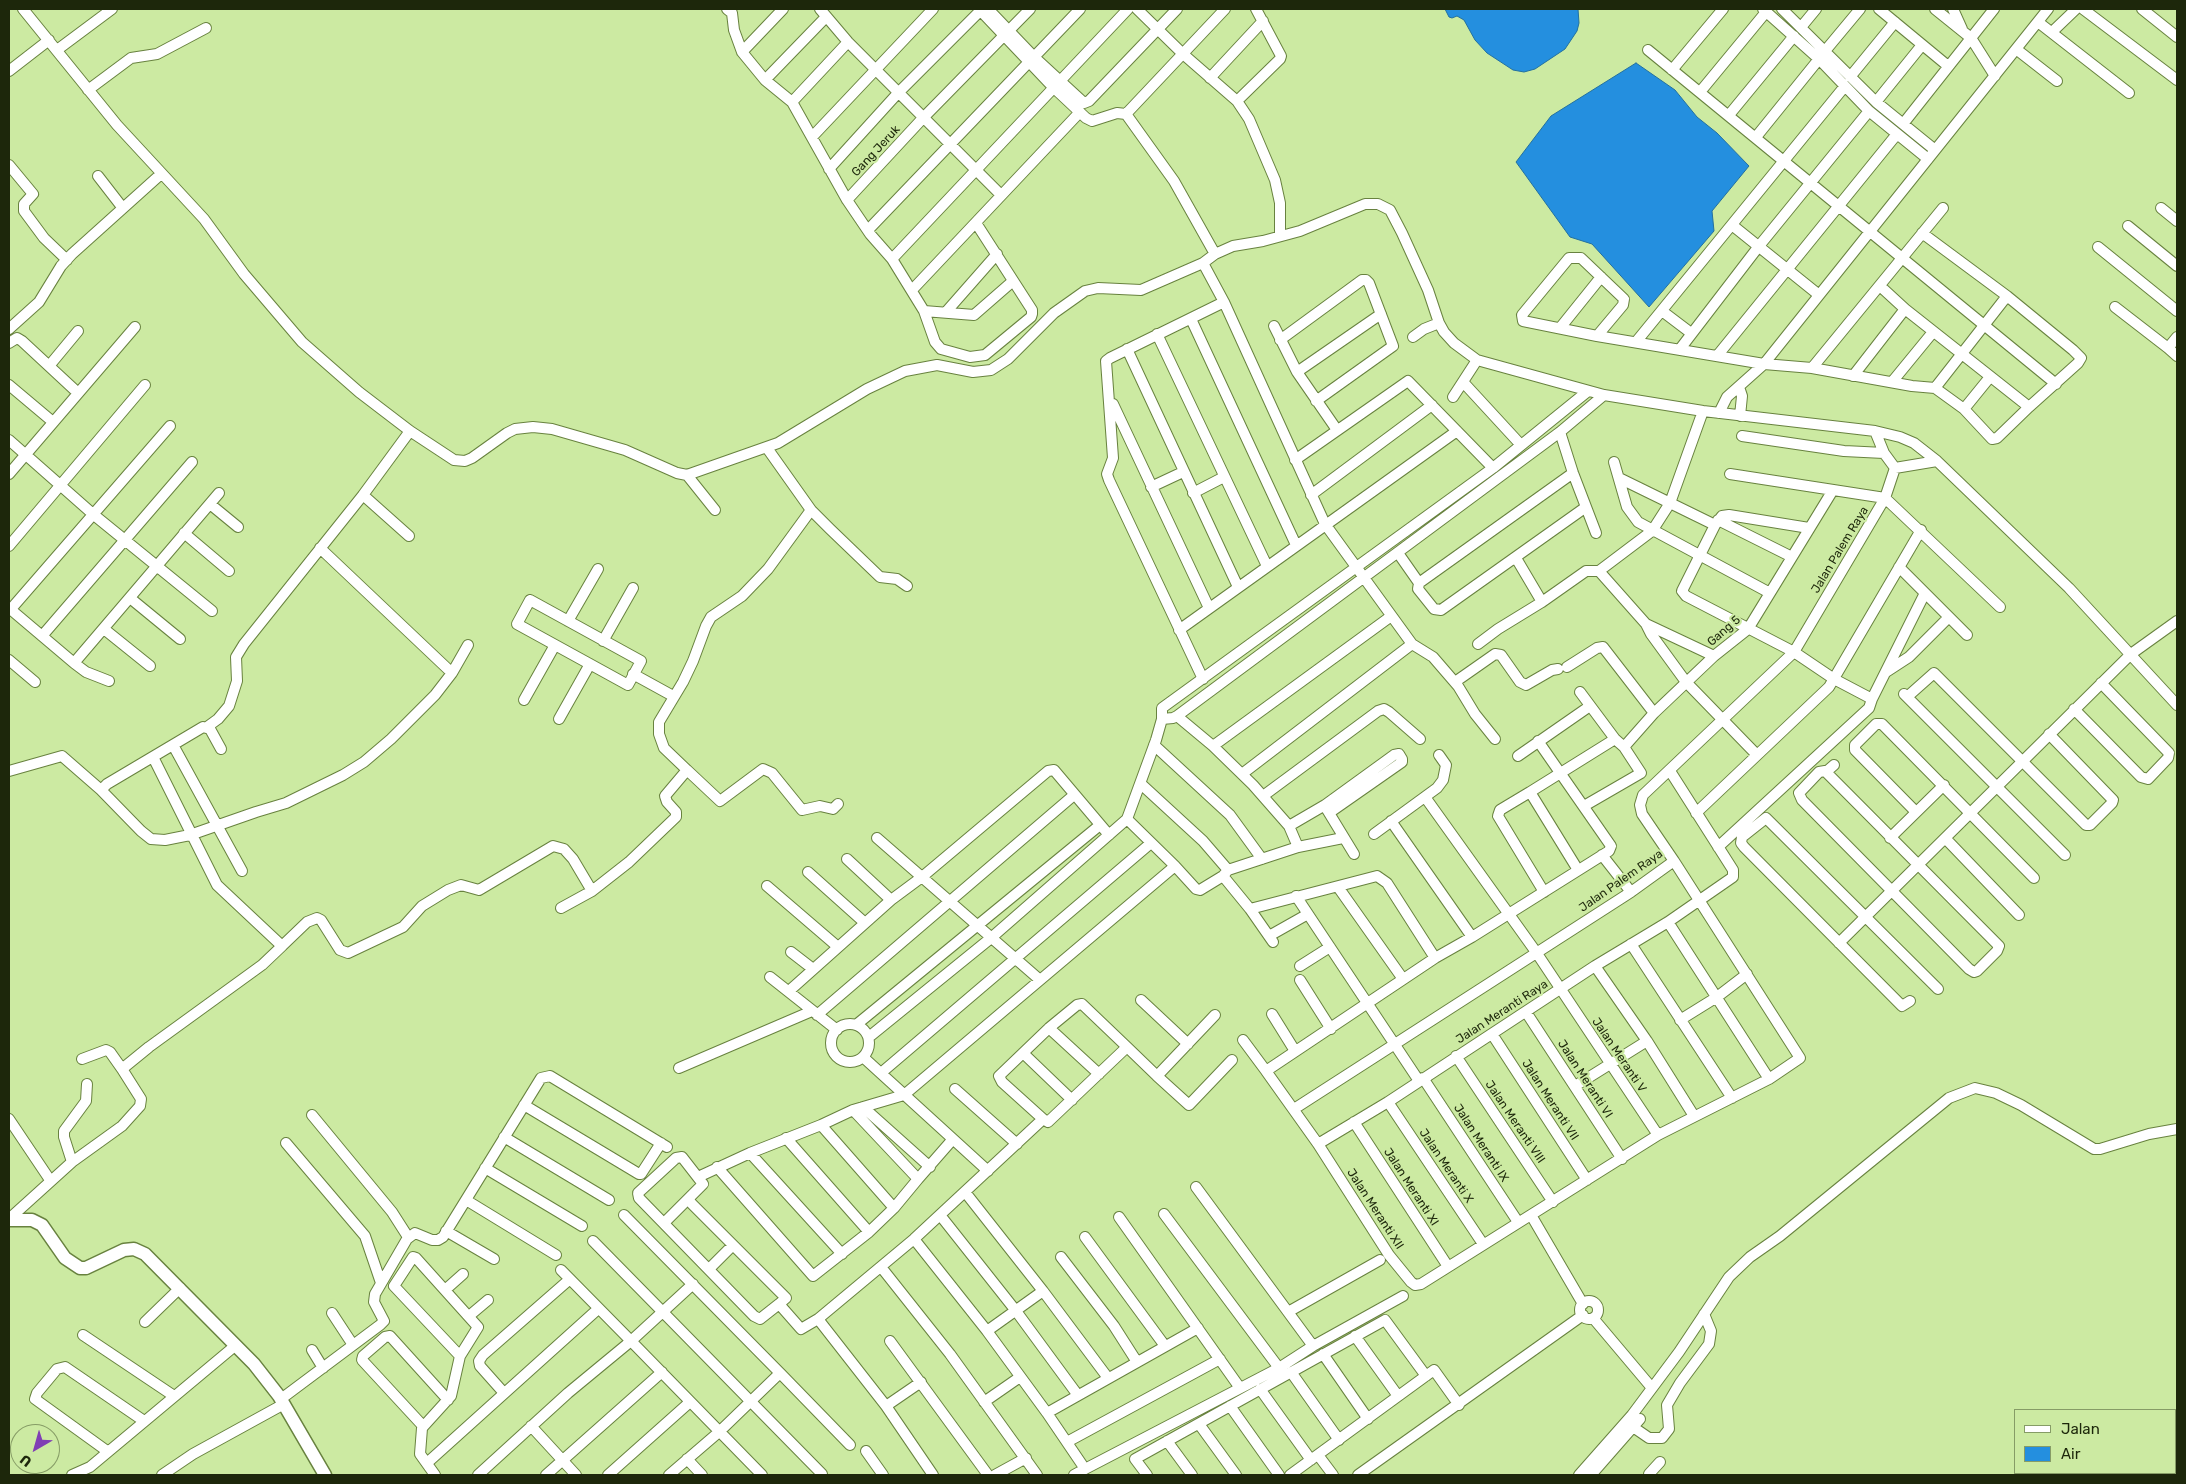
<!DOCTYPE html>
<style>
body{margin:0}
#map{position:relative;width:2186px;height:1484px;overflow:hidden;background:#cceaa2;font-family:Rubik,sans-serif}
canvas{display:block}
.frame{position:absolute;inset:0;border:10px solid #1d270b;pointer-events:none}
.legend{position:absolute;left:2014px;top:1409px;width:162px;height:65px;box-sizing:border-box;background:#cceaa2;border:1px solid #869c66;margin:0;padding:6px 9px;list-style:none;font-size:15px;color:#1d270b}
.legend li{display:flex;align-items:center;gap:10px;height:25px}
.legend b{width:25px;border:1px solid #869c66}
.north{position:absolute;left:10px;top:1424px;width:50px;height:50px;box-sizing:border-box;background:#cceaa2;border:1px solid #869c66;border-radius:50%;rotate:218deg;font-size:14px;font-weight:700;line-height:20px;text-align:center;color:#1d270b}
.north::after{content:'';display:block;margin:auto;width:18px;height:22px;background:#803fb4;clip-path:polygon(50% 0,100% 100%,50% 72%,0 100%)}
</style>
<div id="map">
<canvas width="2186" height="1484"></canvas>
<div class="frame"></div>
<ul class="legend">
<li><b style="height:6px;background:#fff"></b>Jalan</li>
<li><b style="height:14px;background:#248fdf"></b>Air</li>
</ul>
<div class="north">U</div>
</div>
<script>
const context = document.querySelector('canvas').getContext('2d');
context.lineJoin = 'round';
function fillPath(path, color) {
  context.fillStyle = color;
  context.fill(path, 'evenodd');
}
function toPath(rows) {
  const path = new Path2D();
  for (const r of rows) {
    if (r.length === 3) {
      path.moveTo(r[0] + r[2], r[1]);
      path.arc(r[0], r[1], r[2], 0, 2 * Math.PI);
      continue;
    }
    path.moveTo(r[0], r[1]);
    for (let i = 2; i < r.length; i += 2) path.lineTo(r[i], r[i + 1]);
  }
  return path;
}
function stroke(path, color, width, dash) {
  context.strokeStyle = color;
  context.lineWidth = width;
  context.lineCap = dash ? 'butt' : 'round';
  context.setLineDash(dash || []);
  context.stroke(path);
}
function write(font, color, halo, rows, align = 'center') {
  context.font = font + ' Rubik,sans-serif';
  context.lineWidth = 4.5;
  context.setLineDash([]);
  context.textBaseline = 'middle';
  context.strokeStyle = halo;
  context.fillStyle = color;
  for (const [text, x, y, turn = 0] of rows) {
    context.save();
    context.translate(x, y);
    context.rotate((+turn || 0) * Math.PI / 180);
    context.textAlign = isNaN(turn) ? turn : align;
    if (halo) context.strokeText(text, 0, 0);
    context.fillText(text, 0, 0);
    context.restore();
  }
}
const water = toPath([
 [1445,9,1578,9,1579,23,1577,31,1565,49,1535,69,1524,72,1513,70,1487,53,1475,40,1464,20,1457,16,1452,18,1449,17,1445,9],
 [1636,63,1675,90,1697,117,1717,133,1749,166,1712,211,1714,231,1649,307,1592,244,1570,237,1516,162,1551,116,1636,63]
]);
fillPath(water, '#248fdf');
stroke(water, '#22709f', 1);
const minor = toPath([
 [23,9,117,125,204,219,244,274,302,342,359,392,410,431,454,460,465,461,472,458,507,433,515,429,533,427,552,429,625,450,677,473,687,475,778,443,867,389,905,371,937,365,973,372,991,370,1008,359,1054,313,1085,291,1098,288,1141,290,1203,263,1215,254,1233,246,1263,241,1300,231,1365,204,1378,204,1390,210,1402,233,1428,290,1439,323,1444,332,1454,343,1477,360,1604,395,1703,411,1875,431,1900,437,1914,443,1937,461,2069,588,2177,705],
 [727,9,732,13,734,30,742,52,765,80,792,102,847,200,870,234,892,259,924,311,935,342,941,349,970,357,985,355,1031,317,1032,314,1032,310,976,223],
 [820,9,848,42,1001,195],
 [979,9,1053,87,1086,118,1092,121,1117,113,1126,114,1225,9],
 [988,9,1034,57,1084,103,1089,101,1177,9],
 [1137,9,1183,54,1237,101,1280,59,1281,56,1256,9],
 [1763,9,1819,59,1869,111,1928,159],
 [1782,9,1876,102,1935,150],
 [1879,9,1948,66],
 [1935,9,1971,38,1995,76],
 [1953,9,1962,29],
 [2083,9,2177,80],
 [2142,9,2177,37],
 [2038,22,2129,93],
 [1802,26,1816,9],
 [2052,32,2076,9],
 [2016,49,2057,81],
 [57,50,112,9],
 [1648,50,2056,384],
 [1825,51,1860,9],
 [742,52,783,9],
 [1034,57,1080,9],
 [1672,70,1723,9],
 [9,71,49,40],
 [1850,77,1895,22],
 [1210,78,1263,21],
 [765,80,826,17],
 [88,90,131,58,157,54,206,28],
 [1700,92,1766,12],
 [1237,101,1249,119,1275,180,1280,203,1280,236],
 [792,102,848,42],
 [1876,102,1922,45],
 [1126,114,1174,181,1215,254],
 [1729,115,1794,36],
 [1903,124,1994,9],
 [812,137,933,9],
 [1756,137,1819,59],
 [9,165,33,194,24,204,24,211,44,238,67,260],
 [829,169,898,93,980,11],
 [98,176,122,207],
 [847,200,923,118,1030,9],
 [2161,208,2177,221],
 [1732,225,1819,295],
 [2128,226,2177,266],
 [868,230,1029,62],
 [2098,247,2177,311],
 [892,259,1128,9],
 [1203,263,1224,302,1325,524,1412,644,1242,774],
 [1880,286,1905,309,2029,407,2078,363,2081,358,2073,350,2007,296,1922,233],
 [912,290,1080,112],
 [2115,307,2168,348,2177,337],
 [924,311,974,315,1013,281],
 [1662,311,1691,333],
 [946,312,997,254],
 [1191,319,1296,545],
 [1274,326,1297,372,1337,430],
 [1560,328,1601,277],
 [9,329,39,302,61,266,72,254,161,174],
 [1157,334,1267,566],
 [1597,336,1623,305,1624,299,1581,258,1569,258,1522,315,1523,321,1597,336,1764,364,1812,368,1912,386,1935,388,1964,409,1992,439,1997,438,2029,407],
 [1413,337,1424,329,1439,323],
 [1280,340,1362,280,1366,280,1369,283,1393,346,1316,401],
 [1636,342,1845,86],
 [9,343,17,338,22,341,78,393],
 [2168,348,2177,356],
 [1127,349,1238,587],
 [1680,349,1759,246,1869,111],
 [1717,356,1897,134],
 [49,366,78,331],
 [1812,368,1943,208],
 [1297,372,1381,314],
 [1853,376,1905,309],
 [1463,382,1521,445],
 [1892,382,1933,332],
 [9,385,53,422],
 [1739,387,1742,396,1740,416],
 [1935,388,2007,296],
 [1453,397,1477,360],
 [1113,404,1209,608],
 [1964,409,1990,377],
 [1719,413,1727,397,1764,364,2048,9],
 [1875,431,1884,453,1895,468,1937,461],
 [1560,432,1573,473,1596,533],
 [1742,436,1844,451,1884,453],
 [9,440,94,515,212,611],
 [767,448,811,510,830,529,880,577,897,579,907,586],
 [1295,460,1408,381,1493,468],
 [1614,462,1627,507,1638,522,1770,593],
 [1573,473,1419,583,1418,589,1434,609,1441,610,1586,507],
 [9,474,135,327],
 [1730,474,1885,498,2000,607],
 [687,475,715,510],
 [1619,478,1715,525],
 [1151,487,1183,472],
 [1193,493,1224,477],
 [363,495,409,536],
 [1311,495,1432,405],
 [210,504,238,527],
 [1718,520,1792,557],
 [1809,528,1729,515,1722,516,1715,525,1682,591,1686,596,1794,652,1834,679,1872,699],
 [184,533,229,571],
 [9,546,145,385],
 [1398,553,1419,583],
 [1516,558,1542,602,1586,571,1599,571,1652,531,1670,503,1703,411],
 [1899,567,1967,635],
 [1599,571,1646,624],
 [130,598,180,639],
 [530,600,641,661,628,685,517,624,530,600],
 [9,608,74,663,219,493],
 [11,609,170,426],
 [568,621,598,569],
 [104,629,150,666],
 [1179,630,1457,431],
 [42,636,192,462],
 [603,641,633,588],
 [1412,644,1433,657,1458,686,1475,714,1495,739],
 [1478,644,1498,629,1542,602],
 [1714,656,1646,624,1651,634,1686,682,1757,755],
 [9,660,35,682],
 [74,663,86,672,109,681],
 [1567,667,1597,648,1603,647,1654,713],
 [1886,672,1909,657,1949,617],
 [452,673,468,645],
 [633,674,673,696],
 [1203,679,1109,480,1107,474,1113,458,1106,361,1110,358,1224,302],
 [1455,682,1495,654,1501,655,1520,682,1526,685,1552,670,1558,669],
 [1580,692,1615,739,1624,747,1641,773,1584,806],
 [1904,694,2065,855],
 [1907,697,1934,673,2086,825,2090,825,2112,803,2113,800,2049,734],
 [524,700,555,645],
 [2074,709,2141,777,2148,779,2168,758,2169,753,2101,683],
 [1177,716,1213,746,1253,785,1289,826,1298,847],
 [559,719,590,664],
 [1162,719,1173,718,1177,716,1560,432,1604,395],
 [207,727,218,719,229,706,237,681,236,657,244,644,363,495,410,431],
 [173,745,242,871],
 [1154,745,1230,815,1262,859],
 [1213,746,1390,617],
 [1624,747,1654,713,1714,656,1748,629,1833,490],
 [1518,756,1590,706],
 [153,757,217,885,282,946,307,922,317,918,321,920,340,950,348,953,403,927,422,906,448,890,461,885,479,890,553,846,564,849,573,859,592,891,629,862,676,817,676,812,667,802,665,796,687,770,664,748,659,734,659,722,683,682,693,661,706,626,711,617,742,596,768,569,811,510],
 [687,770,720,801,763,769,772,773,802,810,820,806,833,809,838,804],
 [9,771,62,756,101,790,107,784,203,727,210,729,221,749],
 [1825,771,1999,946,1997,951,1977,971,1974,972,1969,969,1802,800,1799,793,1819,772,1825,771],
 [1826,772,1834,765],
 [1141,784,1203,841,1228,870],
 [101,790,141,831,151,839,165,840,190,835,256,812,286,803,343,775,364,762,391,739,435,695,452,673,320,548],
 [1530,792,1500,810,1498,816,1544,892],
 [1263,796,1378,711,1384,709,1389,712,1420,739],
 [1425,797,1536,952,1658,1135],
 [1326,808,1354,854],
 [1916,812,1855,750,1855,745,1876,724,1882,724,2034,878],
 [1696,813,1829,687,1921,530],
 [1127,819,1175,866,1196,889,1200,890,1223,876,1228,870,1298,847,1343,838],
 [1391,821,1472,937],
 [1289,826,1325,805,1394,755,1399,754,1402,759,1402,762,1329,813],
 [1374,834,1437,788,1443,780,1446,765,1439,755],
 [877,838,1040,980],
 [1890,838,1944,785],
 [1945,838,2019,915],
 [1718,847,1869,708,1872,699,1925,593],
 [1602,855,1631,892],
 [847,859,891,900],
 [1578,870,1530,792,1615,739],
 [808,872,865,923],
 [1223,876,1250,909,1273,942],
 [767,886,838,947],
 [1338,887,1403,979],
 [1296,896,1419,1081],
 [561,908,592,891],
 [1250,909,1377,876,1387,883,1435,958],
 [1668,922,1769,1079],
 [1269,936,1308,914],
 [1839,943,2131,654,2177,621],
 [1631,944,1732,1098],
 [791,952,813,969],
 [1300,966,1330,947],
 [1595,966,1647,1041,1694,1116],
 [770,977,837,1030],
 [1300,980,1331,1029],
 [789,991,891,900,922,877,1048,771,1054,770,1109,835],
 [1141,1000,1188,1044],
 [1910,1001,1902,1006,1744,847,1741,843,1742,837,1766,818,1938,989],
 [1526,1012,1622,1159],
 [1272,1014,1295,1051],
 [817,1015,1074,795],
 [1680,1020,1717,997,1747,974],
 [850,1043,19],
 [856,1025,1100,825],
 [1049,1028,1099,1074],
 [1492,1034,1587,1180],
 [869,1037,991,938,1127,819,1156,740,1162,719,1162,708,1493,468,1588,391],
 [1243,1040,1266,1071,1435,958,1472,937,1609,851,1611,846,1538,741],
 [1127,1047,1157,1076,1215,1015],
 [1023,1053,1072,1100],
 [1456,1056,1553,1202],
 [863,1057,988,1171],
 [82,1059,106,1050,110,1052,122,1069],
 [679,1068,812,1011],
 [1266,1071,1318,1144,1389,1255,1411,1282,1415,1285,1421,1284,1658,1135,1769,1079,1800,1058,1674,861],
 [881,1073,1151,843],
 [1157,1076,1189,1105,1232,1060],
 [1423,1078,1518,1222],
 [1575,1086,1647,1041],
 [955,1089,1017,1144],
 [1388,1102,1483,1244],
 [524,1105,639,1174,641,1174,661,1143],
 [863,1107,930,1167],
 [1294,1109,1631,892,1674,861,1642,814,1640,805,1643,795,1794,652,1885,498,1895,468],
 [312,1115,392,1212,408,1237],
 [9,1119,50,1180],
 [1354,1122,1447,1265],
 [821,1125,894,1208],
 [504,1137,609,1200],
 [786,1138,869,1232],
 [286,1143,365,1236,381,1283],
 [1318,1144,1388,1102,1595,966,1668,922,1733,877,1733,870,1670,771],
 [750,1153,842,1254],
 [72,1162,64,1137,64,1131,86,1101,87,1084],
 [717,1167,813,1276,869,1232,894,1208,918,1179,853,1110],
 [485,1168,582,1226],
 [698,1177,750,1153,821,1125,853,1110,904,1095,1175,866],
 [918,1179,953,1139],
 [1196,1187,1313,1346],
 [965,1192,1043,1291,1108,1378],
 [466,1200,556,1255],
 [1164,1214,1279,1368],
 [624,1215,780,1373,719,1432,669,1475],
 [940,1215,1016,1311,1077,1394],
 [1531,1215,1583,1304],
 [1119,1217,1240,1388],
 [9,1219,72,1162,122,1126,140,1106,141,1099,122,1069,149,1047,262,965,282,946],
 [664,1223,688,1199],
 [446,1231,494,1259],
 [1085,1237,1165,1346],
 [914,1239,987,1331,1047,1413,1085,1469,1074,1475],
 [593,1241,822,1474],
 [1061,1257,1114,1326,1137,1362],
 [881,1267,950,1354,1037,1475],
 [709,1269,733,1245],
 [561,1270,631,1341,693,1284],
 [445,1290,463,1274],
 [1589,1310,9],
 [779,1304,760,1319,754,1316,639,1198,638,1193,676,1158,682,1157,703,1184,688,1199,692,1204,786,1298,779,1304,801,1329,818,1319],
 [1288,1312,1380,1260],
 [332,1313,353,1345],
 [469,1316,488,1300],
 [1593,1318,1652,1388],
 [145,1322,180,1288],
 [987,1331,1043,1291],
 [83,1335,174,1396],
 [1355,1336,1398,1396],
 [890,1341,988,1475],
 [312,1350,323,1368],
 [1323,1354,1368,1419],
 [1291,1372,1339,1440],
 [780,1373,850,1445],
 [1260,1389,1311,1460],
 [504,1393,480,1366,479,1361,483,1355,570,1279],
 [281,1399,380,1325,384,1321,374,1302,375,1294,407,1239,415,1233,432,1240,438,1240,443,1237,541,1078,550,1076,667,1147],
 [984,1402,1020,1377],
 [886,1406,921,1382],
 [1230,1406,1279,1475],
 [1047,1413,1198,1328],
 [1199,1424,1236,1475],
 [423,1426,362,1360,363,1356,385,1337,390,1336,448,1400],
 [531,1426,576,1475],
 [1633,1427,1649,1438,1662,1438,1669,1429,1667,1405,1680,1383,1709,1344,1711,1331,1704,1314],
 [1167,1441,1192,1475],
 [1067,1442,1220,1359],
 [107,1451,35,1399,37,1393,57,1369,65,1367,144,1421],
 [866,1451,883,1475],
 [1318,1455,1333,1475],
 [687,1459,702,1475],
 [427,1463,598,1309],
 [1085,1469,1279,1368,1313,1346,1403,1296],
 [1649,1474,1660,1462],
 [72,1475,90,1467,236,1345],
 [162,1475,193,1454,284,1404],
 [435,1475,420,1454,422,1428,451,1396,460,1356,478,1327,416,1258,413,1257,394,1286,460,1356],
 [478,1475,568,1393,631,1341,762,1475],
 [546,1475,662,1372],
 [608,1475,690,1402],
 [933,1475,886,1406,818,1319,914,1239,1043,1119,1002,1082,999,1076,1049,1028,1077,1005,1082,1004,1127,1047,1048,1122,1043,1119],
 [995,1475,1026,1458],
 [1147,1475,1135,1459,1385,1320,1426,1376],
 [1290,1475,1434,1370,1459,1405],
 [1358,1475,1583,1315],
 [1579,1475,1632,1415,1679,1352,1729,1277,1750,1257,1780,1236,1949,1098,1975,1088,1996,1093,2021,1105,2094,1149,2100,1149,2149,1134,2177,1129],
 [1591,1475,1640,1419]
]);
const tertiary = toPath([
 [9,1220,32,1220,42,1225,65,1258,80,1268,86,1268,124,1250,134,1249,145,1254,254,1364,279,1396,325,1475]
]);
stroke(minor, '#68823f', 12);
stroke(tertiary, '#68823f', 15);
stroke(minor, '#fff', 10);
stroke(tertiary, '#fff', 12);
write('12px', '#1d270b', '#cceaa2', [
 ["Gang Jeruk",876,151,-47],
 ["Jalan Palem Raya",1840,550,-59],
 ["Gang 5",1724,631,-41],
 ["Jalan Palem Raya",1621,881,-35],
 ["Jalan Meranti Raya",1502,1012,-33],
 ["Jalan Meranti V",1619,1055,56],
 ["Jalan Meranti VI",1585,1079,57],
 ["Jalan Meranti VII",1550,1100,57],
 ["Jalan Meranti VIII",1515,1122,56],
 ["Jalan Meranti IX",1481,1143,57],
 ["Jalan Meranti X",1446,1166,56],
 ["Jalan Meranti XI",1411,1187,57],
 ["Jalan Meranti XII",1375,1209,57]
]);
</script>
